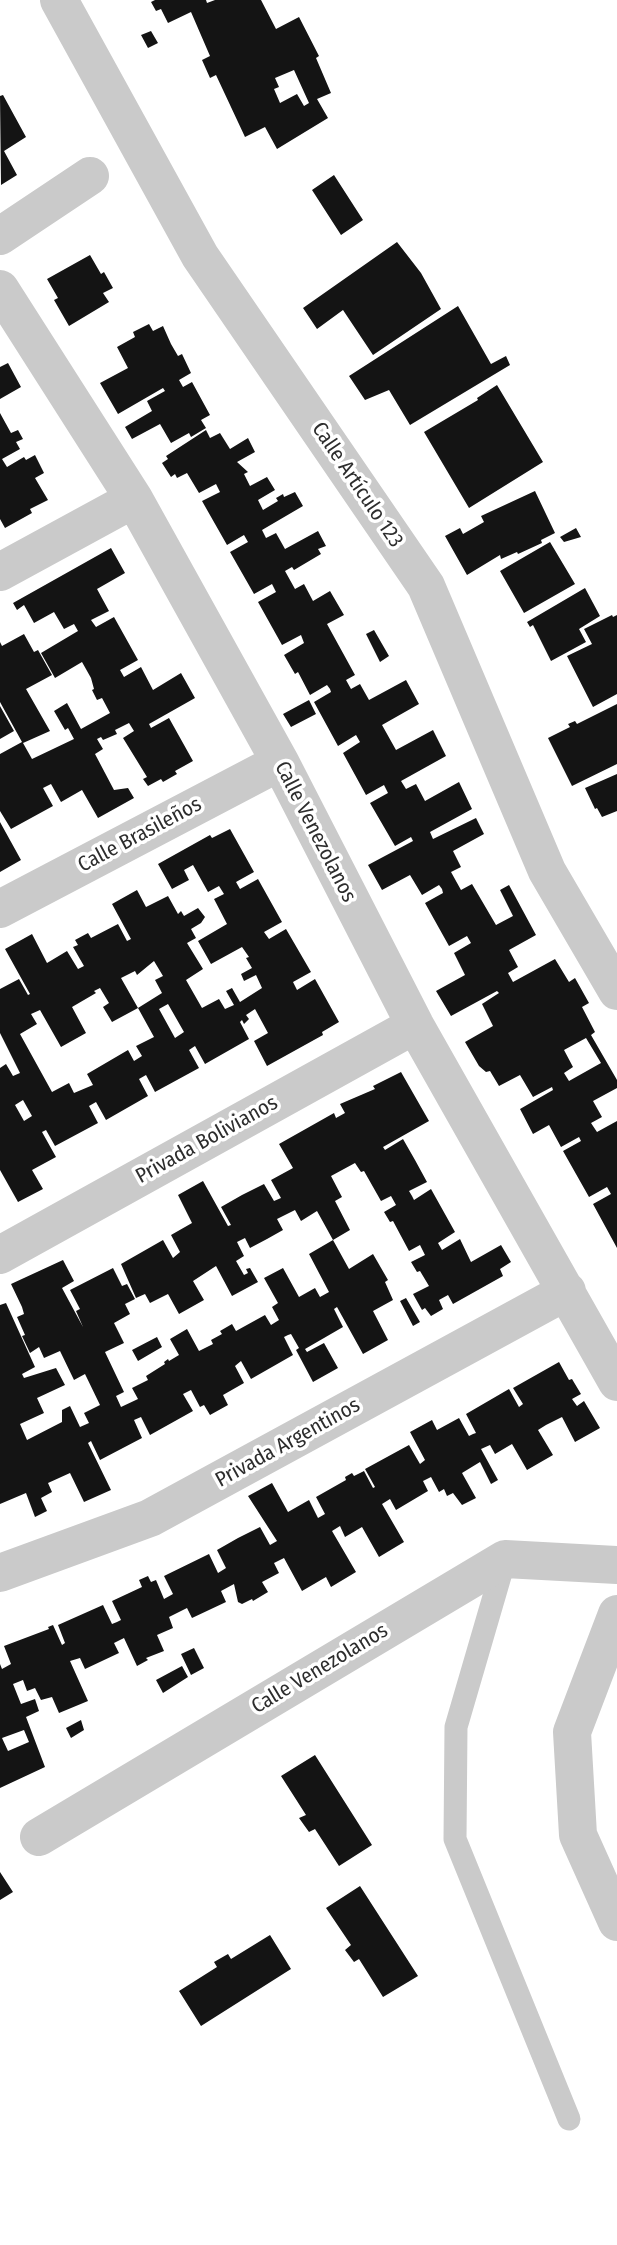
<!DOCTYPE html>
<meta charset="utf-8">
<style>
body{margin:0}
canvas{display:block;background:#fff}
</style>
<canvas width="617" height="2245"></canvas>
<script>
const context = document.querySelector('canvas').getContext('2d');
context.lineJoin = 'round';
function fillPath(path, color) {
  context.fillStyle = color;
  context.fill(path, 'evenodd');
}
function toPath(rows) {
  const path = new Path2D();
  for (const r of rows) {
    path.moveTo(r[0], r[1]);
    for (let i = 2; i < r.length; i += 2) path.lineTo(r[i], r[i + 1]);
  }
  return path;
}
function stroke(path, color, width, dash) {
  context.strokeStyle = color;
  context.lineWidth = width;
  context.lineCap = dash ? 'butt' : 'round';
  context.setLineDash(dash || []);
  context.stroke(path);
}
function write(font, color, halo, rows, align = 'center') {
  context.font = font + ' "Fira Sans Condensed",sans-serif';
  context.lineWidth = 7;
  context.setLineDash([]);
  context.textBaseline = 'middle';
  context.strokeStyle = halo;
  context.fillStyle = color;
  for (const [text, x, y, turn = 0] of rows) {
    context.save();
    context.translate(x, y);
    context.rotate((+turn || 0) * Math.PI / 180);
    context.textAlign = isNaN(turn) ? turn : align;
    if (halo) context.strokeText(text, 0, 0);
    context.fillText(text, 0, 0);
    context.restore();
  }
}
fillPath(toPath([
 [155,0,206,0,207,3,215,0,261,0,276,29,299,17,319,56,316,58,331,93,317,99,328,118,277,149,265,127,245,137,216,75,210,78,202,60,210,56,191,12,168,23,161,9,156,11,151,2],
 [294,70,309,103,304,106,297,94,280,103,274,89,279,87,275,78],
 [151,31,158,43,148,48,141,35],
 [3,95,26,137,4,151,17,175,1,185,0,96],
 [334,175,363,220,341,235,312,190],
 [397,242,421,273,441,309,373,355,343,310,317,329,303,308],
 [90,255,101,274,104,272,113,288,103,293,109,302,69,326,54,300,58,298,47,279],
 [458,306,491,364,506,356,510,365,410,425,389,390,365,400,349,376],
 [149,324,153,331,163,326,171,344,178,356,182,354,191,373,179,380,183,387,192,382,210,415,201,420,206,428,191,437,189,433,171,443,160,424,132,439,125,427,152,411,147,401,165,391,163,388,118,414,100,383,128,368,117,347,135,337,133,332],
 [8,363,21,387,0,399,0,367],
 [497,385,543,462,469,508,424,432,478,400,477,398],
 [0,413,11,433,18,430,23,439,16,442,20,449,2,459,7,467,24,457,26,460,35,455,44,473,35,478,48,500,30,509,32,513,5,528,0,519],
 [206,430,210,438,220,433,230,449,248,438,255,452,237,462,248,472,244,474,250,486,267,477,275,490,258,500,263,510,278,501,276,498,283,494,284,497,295,492,303,506,262,530,266,538,276,533,285,549,318,531,326,546,318,549,321,554,294,570,292,567,285,571,295,589,304,584,313,601,330,591,344,615,327,624,355,675,346,680,351,689,360,684,369,700,406,680,419,704,382,725,396,750,433,730,446,756,401,781,406,789,416,784,425,801,459,782,472,809,430,832,433,839,476,818,484,834,453,851,461,867,451,872,461,890,472,884,496,925,513,916,500,890,509,885,536,935,509,950,518,967,508,973,513,982,555,959,569,982,575,978,589,1003,582,1007,595,1032,591,1035,617,1080,617,1088,593,1101,602,1117,591,1123,597,1132,617,1121,617,1248,593,1204,611,1194,607,1187,589,1197,563,1151,581,1141,579,1137,561,1147,549,1125,533,1134,520,1109,553,1090,552,1087,533,1097,520,1075,499,1086,490,1071,486,1072,479,1066,465,1042,493,1026,482,1004,499,993,497,991,451,1016,436,991,465,975,454,953,471,943,467,936,449,946,425,903,443,893,442,889,439,885,422,895,410,875,382,890,368,865,413,841,411,837,395,846,370,803,388,793,384,785,366,795,343,753,360,742,356,735,338,746,314,702,331,692,330,689,327,685,310,695,298,672,295,674,284,655,304,643,301,635,282,645,258,602,276,592,272,584,254,594,230,552,248,542,244,535,227,545,202,501,220,492,216,484,199,493,187,473,177,478,175,474,171,477,162,463,168,459,166,456],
 [586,1038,601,1063,569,1081,564,1073,573,1067,564,1050],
 [535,491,555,533,541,540,542,543,518,554,517,552,501,559,500,555,467,575,445,536,460,528,463,534,484,522,481,516],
 [576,528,581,537,564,542,560,537],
 [550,542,575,584,524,613,500,571],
 [111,548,125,573,97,589,109,611,91,620,96,627,114,617,138,660,120,670,124,677,141,667,153,690,181,673,195,698,149,724,151,728,169,718,193,761,175,771,177,774,163,782,161,779,148,786,143,779,147,777,123,738,134,731,129,723,115,730,117,734,103,740,101,737,97,739,103,749,95,754,114,790,128,788,134,798,98,818,82,790,61,802,51,784,43,788,53,806,11,829,0,811,0,754,22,742,0,702,0,642,2,646,24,634,34,652,38,650,52,675,26,689,50,731,23,743,32,759,74,739,68,728,65,730,54,711,67,703,81,729,110,713,102,698,97,700,92,690,94,689,91,678,82,662,55,678,41,653,78,631,74,624,64,629,54,612,34,623,24,605,17,610,13,603],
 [585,588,600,616,579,629,586,642,551,661,533,625,530,627,527,622],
 [612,615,613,617,617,615,617,694,593,707,567,656,592,644,584,629],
 [374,630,389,656,380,662,366,634],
 [309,700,316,714,291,727,283,714],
 [617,704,617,764,572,786,548,738,570,727,568,724,575,721,577,724],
 [0,706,14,731,0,739],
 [617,774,617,811,602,817,597,808,595,809,585,788],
 [0,822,21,860,0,872],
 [230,829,254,872,236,882,240,889,258,879,282,922,264,932,269,939,286,929,311,972,293,982,297,990,315,979,339,1022,322,1032,323,1035,267,1066,254,1041,268,1033,255,1009,246,1015,249,1019,244,1024,242,1020,240,1022,249,1039,205,1064,195,1046,189,1050,199,1068,155,1092,146,1075,139,1079,148,1096,106,1120,96,1102,89,1106,98,1123,55,1146,46,1130,42,1132,56,1157,32,1170,43,1189,18,1202,0,1170,0,1068,6,1064,13,1076,20,1073,0,1033,0,989,19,979,28,995,30,994,5,949,32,934,47,963,67,951,78,969,84,966,73,947,78,945,75,940,88,933,91,938,118,924,127,941,131,939,112,904,137,890,146,907,168,896,178,914,181,911,184,916,198,908,205,917,201,923,191,929,196,938,187,943,203,969,186,980,202,1008,219,999,225,1009,234,1005,226,991,232,988,240,1002,262,988,256,975,244,981,241,974,252,968,246,958,249,957,242,947,211,964,198,941,227,924,214,899,224,894,219,886,208,892,193,865,184,870,189,880,172,889,158,864,210,835,212,838],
 [154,961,163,976,155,980,162,993,138,1008,154,1037,136,1046,142,1056,134,1061,128,1050,87,1074,93,1085,74,1093,69,1083,52,1092,20,1034,37,1024,31,1014,40,1010,61,1047,86,1033,72,1007,96,993,94,991,100,988,109,1003,103,1007,112,1022,138,1008,121,978,135,971,137,975],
 [168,1004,184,1032,175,1038,159,1009],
 [23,1100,32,1116,24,1121,15,1105],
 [401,1072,429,1121,383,1147,385,1150,403,1139,415,1160,427,1182,409,1191,412,1196,414,1200,431,1189,455,1232,438,1243,442,1250,460,1239,471,1262,501,1245,511,1262,500,1269,503,1276,453,1304,448,1295,439,1300,443,1309,431,1316,425,1308,422,1310,413,1294,429,1286,420,1271,417,1272,411,1262,425,1255,420,1245,409,1251,393,1221,390,1222,384,1212,396,1205,391,1196,381,1201,364,1171,361,1172,355,1163,331,1176,342,1197,335,1201,350,1230,333,1240,317,1211,301,1221,295,1210,277,1219,283,1230,267,1239,250,1248,245,1238,237,1242,244,1256,236,1261,244,1275,248,1273,246,1269,250,1268,258,1282,232,1296,216,1266,193,1281,204,1300,179,1314,168,1294,150,1303,145,1294,136,1298,121,1264,163,1240,173,1258,180,1252,171,1235,192,1223,178,1195,203,1181,228,1226,231,1225,221,1207,242,1195,264,1184,274,1201,281,1198,271,1180,293,1168,279,1144,334,1113,336,1118,345,1113,340,1104,375,1089,373,1086],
 [333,1240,349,1269,373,1254,388,1280,385,1282,393,1300,373,1311,388,1340,363,1354,337,1307,334,1309,343,1327,305,1349,307,1352,324,1343,338,1368,313,1382,296,1350,299,1348,291,1334,288,1335,284,1337,293,1355,251,1379,241,1361,235,1366,244,1383,223,1395,228,1405,210,1415,204,1405,200,1407,191,1390,183,1394,193,1411,150,1435,141,1417,134,1420,142,1438,100,1460,91,1441,88,1443,111,1490,84,1502,70,1473,48,1483,52,1492,41,1498,47,1511,35,1517,26,1493,0,1504,0,1305,6,1303,35,1367,22,1374,24,1378,56,1368,65,1385,37,1398,44,1413,20,1424,27,1440,62,1422,62,1410,70,1406,80,1427,89,1423,84,1413,100,1405,85,1374,74,1380,60,1351,44,1358,39,1347,30,1353,22,1336,25,1335,17,1317,24,1314,22,1307,11,1284,63,1260,74,1281,62,1288,83,1327,76,1311,80,1309,70,1290,113,1268,122,1286,127,1284,135,1299,125,1304,130,1314,114,1323,124,1343,105,1352,124,1392,116,1396,121,1407,138,1399,132,1388,148,1380,146,1376,165,1364,164,1362,168,1359,169,1361,179,1355,170,1339,187,1329,199,1351,213,1344,211,1340,222,1334,220,1331,232,1324,236,1331,265,1315,271,1325,279,1320,272,1307,278,1303,264,1278,283,1268,299,1297,315,1288,320,1297,329,1292,309,1254],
 [406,1298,420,1322,413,1326,400,1301],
 [157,1337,162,1347,138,1361,132,1350],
 [559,1362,569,1380,572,1379,581,1394,572,1399,577,1406,584,1401,600,1428,575,1442,562,1417,546,1425,538,1430,553,1455,527,1470,512,1444,495,1454,490,1445,481,1449,498,1480,491,1484,480,1462,462,1473,476,1498,462,1505,453,1493,447,1496,444,1489,439,1492,431,1477,423,1481,428,1491,396,1510,390,1499,382,1504,404,1542,379,1557,362,1527,345,1537,340,1526,332,1531,356,1572,331,1587,326,1577,302,1591,284,1558,274,1563,279,1573,262,1582,268,1592,253,1601,252,1599,242,1604,238,1602,234,1584,221,1591,226,1602,192,1618,187,1608,169,1617,173,1628,157,1635,164,1651,146,1658,148,1660,137,1666,124,1638,114,1643,119,1653,85,1669,80,1658,70,1661,88,1701,59,1713,52,1697,41,1700,35,1688,27,1691,23,1680,13,1684,21,1704,35,1699,39,1711,26,1717,45,1767,0,1788,0,1664,2,1669,11,1664,4,1646,49,1629,48,1627,53,1625,62,1645,65,1643,58,1625,103,1605,112,1624,117,1622,121,1620,112,1601,142,1587,139,1580,148,1576,151,1582,156,1580,164,1599,173,1594,164,1576,209,1554,218,1573,226,1568,217,1550,238,1538,260,1527,270,1545,277,1541,248,1496,272,1483,288,1512,309,1500,318,1518,325,1514,316,1497,346,1480,345,1477,352,1473,354,1476,364,1471,373,1488,375,1487,365,1469,409,1445,420,1464,425,1460,410,1432,432,1420,437,1430,459,1418,469,1436,473,1434,476,1433,466,1414,509,1389,519,1407,523,1404,513,1388],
 [24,1730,29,1742,8,1751,2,1738],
 [194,1648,204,1668,191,1675,181,1654],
 [182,1666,188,1677,163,1693,156,1680],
 [81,1720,84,1730,71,1738,66,1728],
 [315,1755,372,1845,339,1866,315,1829,309,1832,299,1818,306,1815,281,1776],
 [0,1872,13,1892,0,1900],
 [360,1886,418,1976,383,1997,359,1959,354,1962,345,1950,351,1945,326,1908],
 [270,1935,291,1969,201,2026,179,1991,217,1967,214,1962,228,1954,231,1959]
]), '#141414');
stroke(toPath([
 [505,1559,456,1727,455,1839,569,2119]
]), '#cacaca', 23);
stroke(toPath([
 [59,0,200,256,426,586,547,871,617,991],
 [0,236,90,176],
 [0,289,134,499,280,762,415,1025,617,1382],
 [0,572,134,499],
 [0,909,280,762],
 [0,1255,415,1025],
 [0,1573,150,1518,567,1291],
 [617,1614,572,1732,578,1835,617,1922],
 [39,1837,505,1559,617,1565]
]), '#cacaca', 38);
write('21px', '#2d2d2d', '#fff', [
 ["Calle Artículo 123",357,485,56],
 ["Calle Venezolanos",315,832,63],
 ["Calle Brasileños",140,835,-28],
 ["Privada Bolivianos",207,1140,-29],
 ["Privada Argentinos",288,1443,-29],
 ["Calle Venezolanos",320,1669,-31]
]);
</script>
